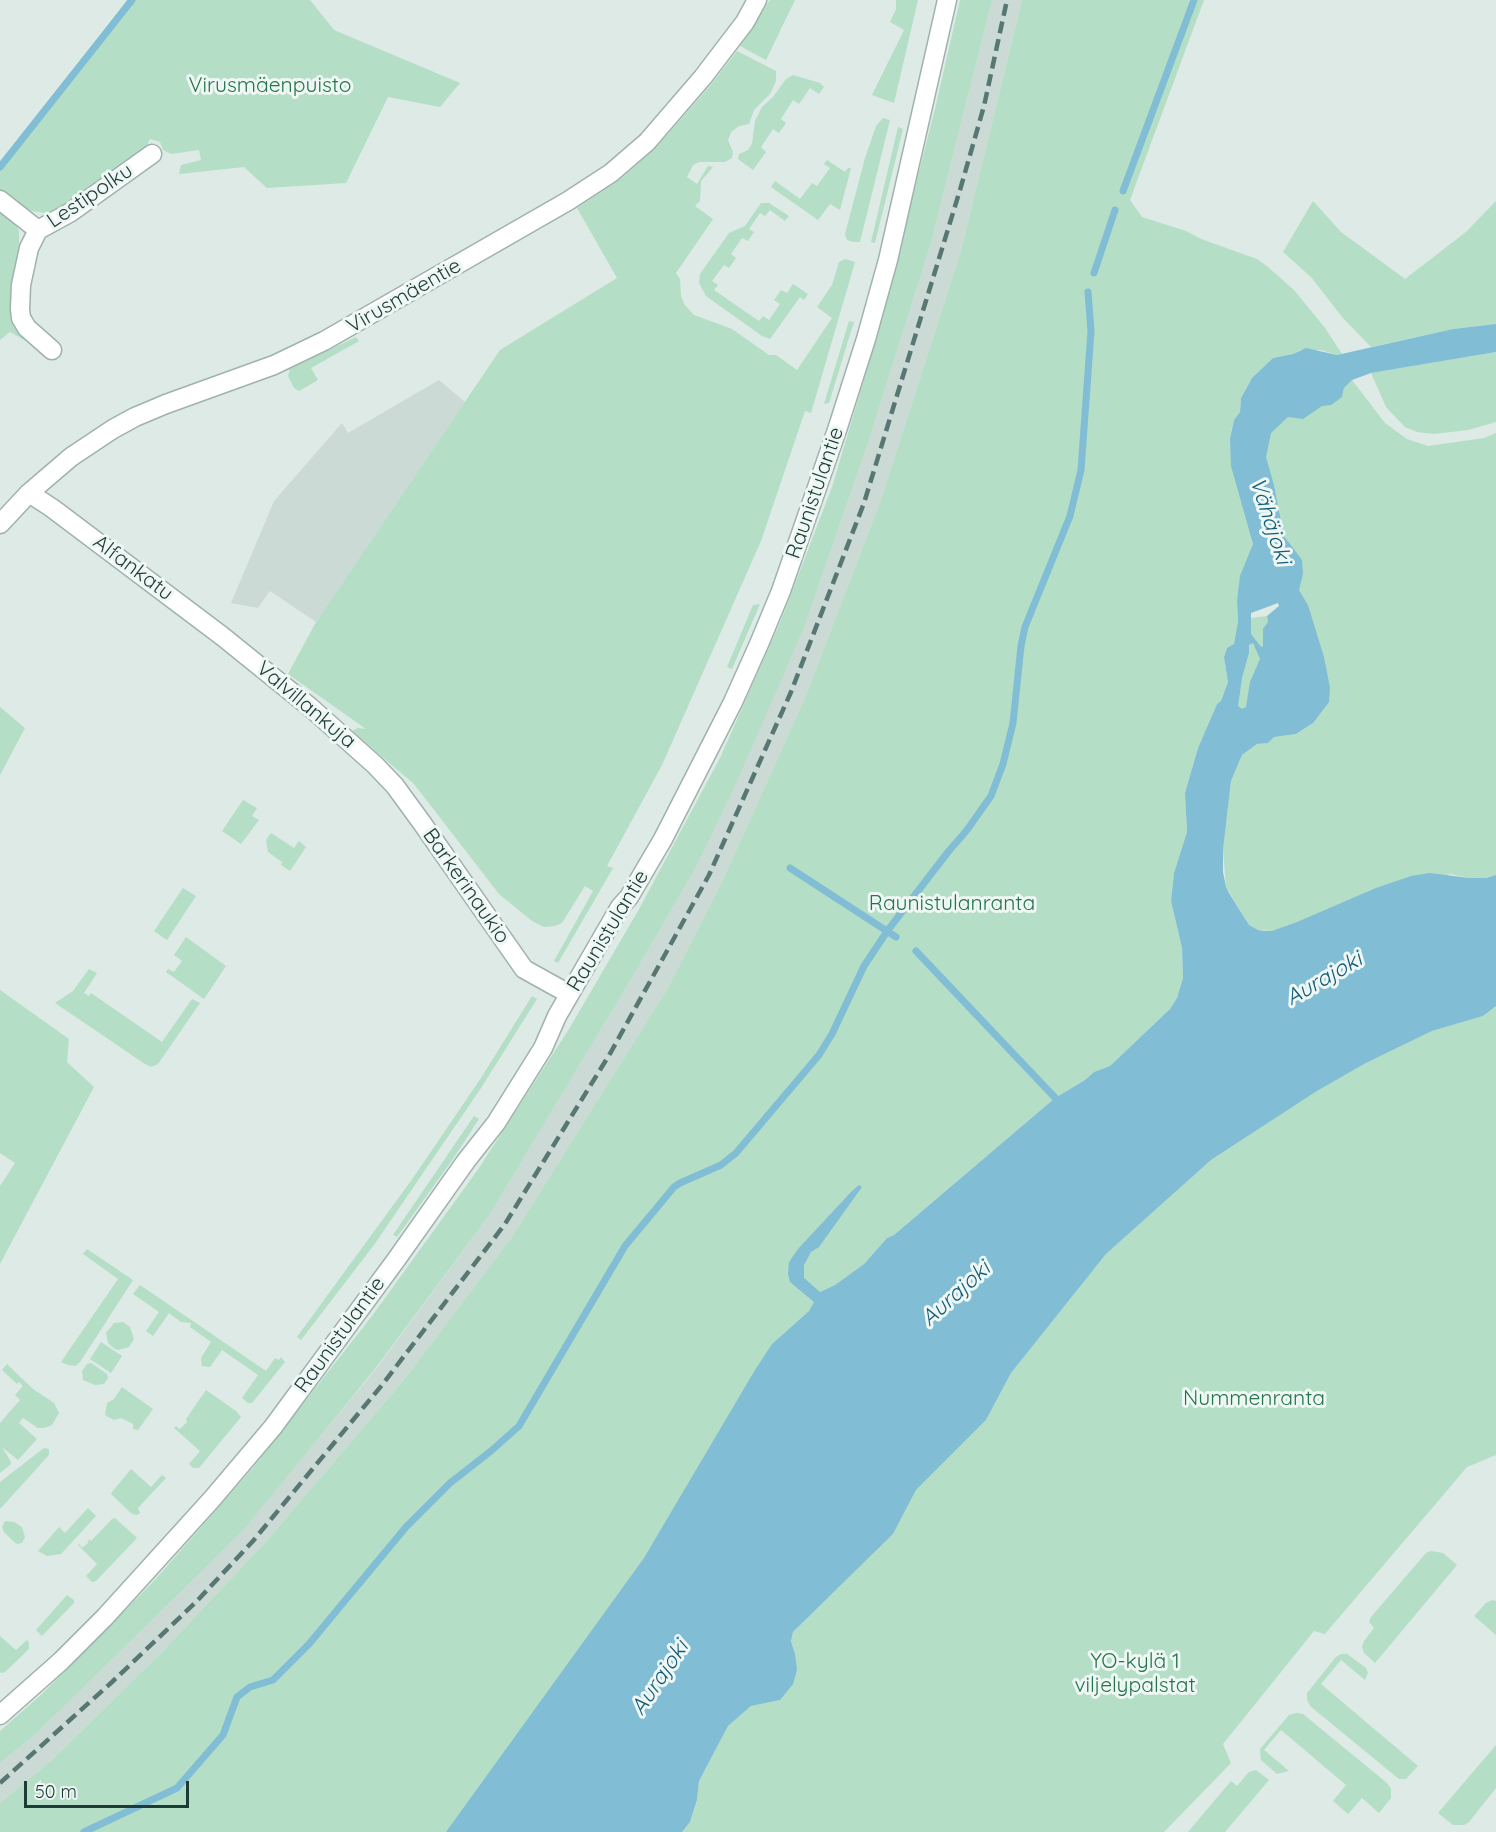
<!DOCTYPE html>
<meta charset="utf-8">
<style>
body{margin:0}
#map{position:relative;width:1496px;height:1832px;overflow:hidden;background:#ddeae6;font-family:Quicksand,sans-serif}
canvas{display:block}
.scale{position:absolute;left:24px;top:1781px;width:165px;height:27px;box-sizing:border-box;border:3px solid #1e3b37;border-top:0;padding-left:8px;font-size:18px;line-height:21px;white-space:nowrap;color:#1e3b37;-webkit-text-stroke:4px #eef7f4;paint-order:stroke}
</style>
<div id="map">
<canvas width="1496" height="1832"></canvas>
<div class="scale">50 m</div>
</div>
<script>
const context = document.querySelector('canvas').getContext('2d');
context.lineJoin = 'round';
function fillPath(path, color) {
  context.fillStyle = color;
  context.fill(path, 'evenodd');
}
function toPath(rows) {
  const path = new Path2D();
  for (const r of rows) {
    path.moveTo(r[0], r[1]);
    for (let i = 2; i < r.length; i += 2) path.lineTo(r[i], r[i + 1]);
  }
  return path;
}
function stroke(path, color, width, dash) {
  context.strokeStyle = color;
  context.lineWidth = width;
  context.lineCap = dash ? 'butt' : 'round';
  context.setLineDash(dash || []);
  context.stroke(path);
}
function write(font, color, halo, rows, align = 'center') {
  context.font = font + ' Quicksand,sans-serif';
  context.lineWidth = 6;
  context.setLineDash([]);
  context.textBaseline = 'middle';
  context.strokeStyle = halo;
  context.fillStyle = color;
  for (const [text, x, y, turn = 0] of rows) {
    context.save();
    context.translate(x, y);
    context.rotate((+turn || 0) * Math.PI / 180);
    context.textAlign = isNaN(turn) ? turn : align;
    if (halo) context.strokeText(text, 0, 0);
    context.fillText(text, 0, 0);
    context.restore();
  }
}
fillPath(toPath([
 [992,0,1022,0,961,251,881,500,805,698,722,882,668,988,512,1237,404,1380,263,1545,163,1651,52,1760,0,1803,0,1763,36,1734,244,1528,376,1369,490,1214,630,981,695,869,804,628,868,443,931,243],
 [439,380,465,402,316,622,270,591,258,608,231,603,274,501,342,423,348,433]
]), '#ccdad5');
fillPath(toPath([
 [127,0,310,0,334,30,460,83,440,107,388,97,346,183,267,188,244,167,179,174,181,165,201,160,199,150,171,154,163,150,160,142,150,139,144,150,111,172,70,206,50,214,27,210,0,190,0,165],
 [770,0,795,0,766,60,740,46],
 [896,0,918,0,894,103,872,95,904,30,890,22,896,9],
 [960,0,992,0,931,243,868,443,804,628,737,781,695,869,630,981,490,1214,375,1369,245,1528,36,1734,0,1763,0,1731,43,1693,154,1581,252,1469,372,1316,479,1168,569,1029,638,911,720,758,782,618,832,487,875,343,935,109],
 [1022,0,1204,0,1130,200,1142,217,1186,231,1201,239,1257,259,1268,267,1294,290,1325,328,1342,354,1337,355,1321,350,1300,350,1293,354,1273,358,1252,378,1241,398,1240,412,1234,420,1232,427,1230,438,1253,544,1237,601,1238,621,1234,645,1227,648,1224,657,1228,682,1221,701,1217,704,1198,748,1185,793,1187,832,1174,873,1171,901,1182,948,1183,978,1177,998,1170,1009,1110,1066,1094,1072,1085,1080,1055,1098,894,1235,887,1238,864,1264,835,1285,820,1292,809,1311,772,1344,656,1568,478,1832,0,1832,0,1803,52,1760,163,1651,263,1545,404,1380,512,1237,668,988,722,882,805,698,881,500,961,251],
 [737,51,776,71,776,81,770,94,754,110,749,124,739,126,731,132,728,140,733,152,732,158,725,162,699,162,693,165,687,177,697,184,708,166,713,167,701,181,700,201,695,206,713,219,676,273,680,279,681,296,684,304,694,315,732,329,769,355,776,355,797,370,832,318,817,307,832,285,839,262,845,259,855,262,811,413,805,411,761,541,662,765,607,866,613,868,558,963,554,961,593,891,585,886,562,923,555,926,544,927,532,921,499,894,414,784,352,731,358,728,366,729,288,674,316,622,500,350,617,278,577,208,622,178,654,150,710,86],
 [793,75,820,83,824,87,819,94,810,88,799,104,793,100,781,119,786,123,779,133,773,129,761,147,766,152,753,170,738,159,739,154,748,150,752,144,755,121,762,107,773,97,786,79],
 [883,118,890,120,860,242,853,242,847,240,845,234,865,158,876,126],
 [898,127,903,129,875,243,871,242],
 [827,160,845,172,848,168,851,168,840,210,830,204,818,220,771,187,775,181,800,199,812,183,817,186,830,168,824,164],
 [1313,201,1341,232,1405,279,1466,232,1496,201,1496,324,1453,329,1371,347,1342,317,1312,278,1283,252],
 [761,203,769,203,789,216,785,221,770,210,765,216,760,213,749,229,754,232,748,241,742,238,731,254,736,258,729,268,724,265,712,281,718,285,714,290,759,321,763,316,769,320,780,304,774,300,781,290,787,293,793,284,808,294,804,300,800,297,770,339,762,336,706,296,699,283,700,274,729,233,745,226],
 [0,206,15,222,19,231,19,261,11,312,16,328,26,341,10,332,0,340],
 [849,321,854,322,848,341,829,403,824,404],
 [356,337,359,341,311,368,318,380,299,391,294,388,288,376,290,369],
 [1496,352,1496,422,1468,430,1434,434,1417,432,1405,427,1386,407,1371,373],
 [1352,380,1385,423,1407,439,1428,446,1484,438,1496,433,1496,875,1486,878,1469,878,1450,874,1272,931,1258,930,1249,925,1226,887,1223,850,1231,781,1242,755,1257,744,1268,743,1274,737,1296,734,1313,723,1308,688,1298,684,1256,710,1238,711,1238,690,1249,653,1251,618,1267,616,1268,622,1308,605,1299,590,1288,541,1284,536,1274,485,1265,457,1271,432,1288,417,1303,418,1322,406,1342,397,1344,388],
 [760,604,732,669,727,667,753,605],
 [0,707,25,728,0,775],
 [243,800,257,808,252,816,259,820,241,844,222,831],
 [271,833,294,848,299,841,306,847,290,871,281,865,282,862,268,852,266,840],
 [183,888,196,896,167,940,154,931],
 [186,937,226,966,204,999,166,972,168,969,174,972,182,961,174,955],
 [89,969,97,973,84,993,89,996,91,993,162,1042,192,999,200,1003,158,1064,151,1067,145,1064,55,1003,73,991],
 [0,990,69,1039,67,1062,94,1087,0,1264,0,1186,15,1163,0,1153],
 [532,996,537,999,481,1088,374,1245,301,1340,297,1337,413,1178,481,1078],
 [1496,1006,1496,1455,1467,1467,1325,1634,1314,1631,1223,1744,1231,1763,1164,1832,682,1832,690,1822,697,1801,699,1781,728,1726,751,1706,780,1700,795,1654,791,1640,793,1632,893,1534,916,1490,986,1420,1011,1373,1106,1254,1211,1160,1317,1091,1366,1063,1432,1031,1483,1016],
 [474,1116,479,1119,453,1159,397,1237,393,1235],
 [87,1249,133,1280,80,1362,75,1366,68,1365,61,1362,118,1279,83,1254],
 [140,1285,266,1371,275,1358,279,1360,281,1357,285,1362,252,1403,248,1403,242,1398,258,1375,222,1350,210,1367,202,1366,201,1358,211,1342,190,1327,191,1323,181,1322,169,1313,153,1336,146,1331,159,1312,133,1294],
 [123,1322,130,1327,134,1339,129,1347,119,1350,115,1349,108,1343,106,1333,114,1323],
 [101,1342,122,1356,111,1373,90,1359],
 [91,1363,107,1374,108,1378,104,1384,95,1385,83,1380,82,1371,87,1364],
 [7,1364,33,1389,54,1403,59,1413,52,1425,44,1428,38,1428,23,1418,19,1423,37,1439,18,1460,2,1447,11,1462,10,1465,0,1473,0,1423,20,1400,15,1395,23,1386,19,1382,17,1384,2,1370],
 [122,1387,153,1409,138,1430,133,1429,133,1424,121,1418,114,1420,105,1415,107,1403,114,1399],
 [206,1390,236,1411,241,1417,199,1468,193,1468,189,1464,200,1451,174,1428,176,1426,179,1429,181,1428,187,1422,186,1419],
 [44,1448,49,1449,49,1455,0,1509,0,1482],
 [131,1469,151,1487,162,1475,166,1478,138,1508,140,1513,137,1515,132,1514,111,1494,112,1492],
 [88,1508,96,1516,61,1554,47,1556,38,1551,59,1527,65,1533],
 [115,1518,137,1538,96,1581,92,1582,86,1576,97,1564,78,1545,79,1544,82,1548,88,1543,89,1539,91,1541,112,1519],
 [5,1521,14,1522,22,1527,25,1537,22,1543,17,1544,13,1541,4,1532,2,1527],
 [1431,1551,1443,1553,1457,1565,1375,1663,1364,1653,1362,1647,1364,1641,1374,1628,1369,1622,1371,1617,1426,1553],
 [67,1595,74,1600,74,1603,42,1636,36,1630],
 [1492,1600,1496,1601,1496,1635,1474,1616,1486,1603],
 [0,1636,16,1650,27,1640,29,1643,29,1649,5,1672,2,1673,0,1672],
 [1341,1654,1347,1654,1366,1668,1368,1673,1365,1680,1341,1660,1321,1684,1418,1766,1406,1779,1399,1779,1310,1706,1307,1699,1307,1693,1336,1657],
 [1296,1713,1303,1714,1387,1783,1391,1789,1391,1798,1379,1813,1362,1798,1348,1814,1333,1801,1346,1785,1281,1730,1264,1750,1289,1771,1277,1774,1261,1760,1260,1749,1289,1715],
 [1496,1745,1496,1788,1469,1822,1464,1825,1453,1825,1438,1813],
 [1256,1770,1269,1780,1225,1832,1188,1832,1231,1781,1237,1786,1249,1772]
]), '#b4dec5');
fillPath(toPath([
 [1496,324,1496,352,1371,373,1352,380,1344,388,1342,397,1331,405,1322,406,1303,419,1288,417,1271,433,1266,457,1274,485,1284,536,1302,560,1303,574,1299,590,1308,605,1324,657,1330,688,1329,702,1313,723,1296,734,1274,737,1268,743,1257,744,1242,755,1231,781,1223,850,1223,872,1226,887,1229,893,1249,925,1258,930,1264,931,1272,931,1297,922,1376,888,1411,876,1430,873,1469,878,1486,878,1496,875,1496,1006,1483,1016,1432,1031,1366,1063,1317,1091,1211,1160,1106,1254,1011,1373,986,1420,916,1490,893,1534,793,1632,791,1641,795,1654,797,1670,793,1684,780,1700,751,1706,728,1726,699,1781,697,1800,690,1822,682,1832,446,1832,644,1558,755,1370,772,1344,809,1311,814,1302,790,1282,788,1274,789,1262,798,1249,851,1192,859,1185,862,1187,819,1247,811,1252,804,1265,804,1278,820,1292,835,1285,864,1264,887,1238,894,1235,1055,1098,1085,1080,1094,1072,1110,1066,1170,1009,1177,998,1183,978,1182,948,1171,901,1174,873,1187,832,1185,793,1198,748,1217,704,1221,701,1228,682,1224,657,1227,648,1234,644,1238,621,1237,601,1240,576,1253,544,1231,466,1230,438,1234,420,1240,412,1241,398,1252,378,1273,358,1293,354,1306,348,1337,355,1453,329],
 [1278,603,1279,606,1267,616,1268,622,1263,629,1263,646,1261,647,1251,634,1251,613],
 [1253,643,1260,659,1250,682,1246,707,1242,709,1238,706,1242,678,1249,653,1249,645]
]), '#81bdd4');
stroke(toPath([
 [0,167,132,0],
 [1123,191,1194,0],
 [1094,273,1115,210],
 [790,868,896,937],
 [916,951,1061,1104],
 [84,1832,177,1788,223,1735,237,1697,250,1687,273,1680,309,1644,406,1527,450,1483,491,1451,519,1426,625,1246,674,1187,680,1183,721,1165,736,1153,819,1055,832,1034,864,966,888,930,948,852,967,830,991,796,1003,764,1013,723,1021,646,1025,627,1070,516,1081,470,1091,331,1088,292]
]), '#81bdd4', 7);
const minor = toPath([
 [0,200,38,230,71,212,152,154],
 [38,230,29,248,21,285,20,309,21,318,27,328,52,350],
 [29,493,52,508,222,636,310,707,375,765,395,786,422,823,524,969,569,994],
 [0,524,29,493,71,457,113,429,135,417,166,404,274,365,324,341,568,201,611,173,647,142,703,77,745,22,757,0],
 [0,1715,61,1661,105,1617,212,1499,273,1427,396,1260,466,1161,496,1123,543,1048,557,1016,620,907,629,897,663,839,733,702,759,644,781,591,837,430,866,339,888,260,947,0]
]);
stroke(minor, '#a0b2ae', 21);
stroke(minor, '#fff', 18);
stroke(toPath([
 [0,1783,112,1682,196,1602,253,1541,382,1385,505,1224,611,1052,709,875,791,692,864,503,960,190,984,106,1007,0]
]), '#587772', 4.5, [12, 6]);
write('21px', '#26744e', '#eef7f4', [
 ["Virusmäenpuisto",270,86],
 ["Raunistulanranta",952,904],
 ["Nummenranta",1254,1399],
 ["YO-kylä 1",1135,1662],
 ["viljelypalstat",1135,1686]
]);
write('21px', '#1e3b37', '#eef7f4', [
 ["Lestipolku",90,196,-34],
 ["Virusmäentie",404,296,-30],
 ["Raunistulantie",815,493,-71],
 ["Alfankatu",133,568,37],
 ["Valvillankuja",306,705,40],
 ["Barkerinaukio",466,886,55],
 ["Raunistulantie",608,931,-59],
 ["Raunistulantie",340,1335,-54]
]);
write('italic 22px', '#155c7a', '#eef7f4', [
 ["Vähäjoki",1270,521,72],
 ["Aurajoki",1324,979,-30],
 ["Aurajoki",956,1294,-42],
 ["Aurajoki",660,1678,-56]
]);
</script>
